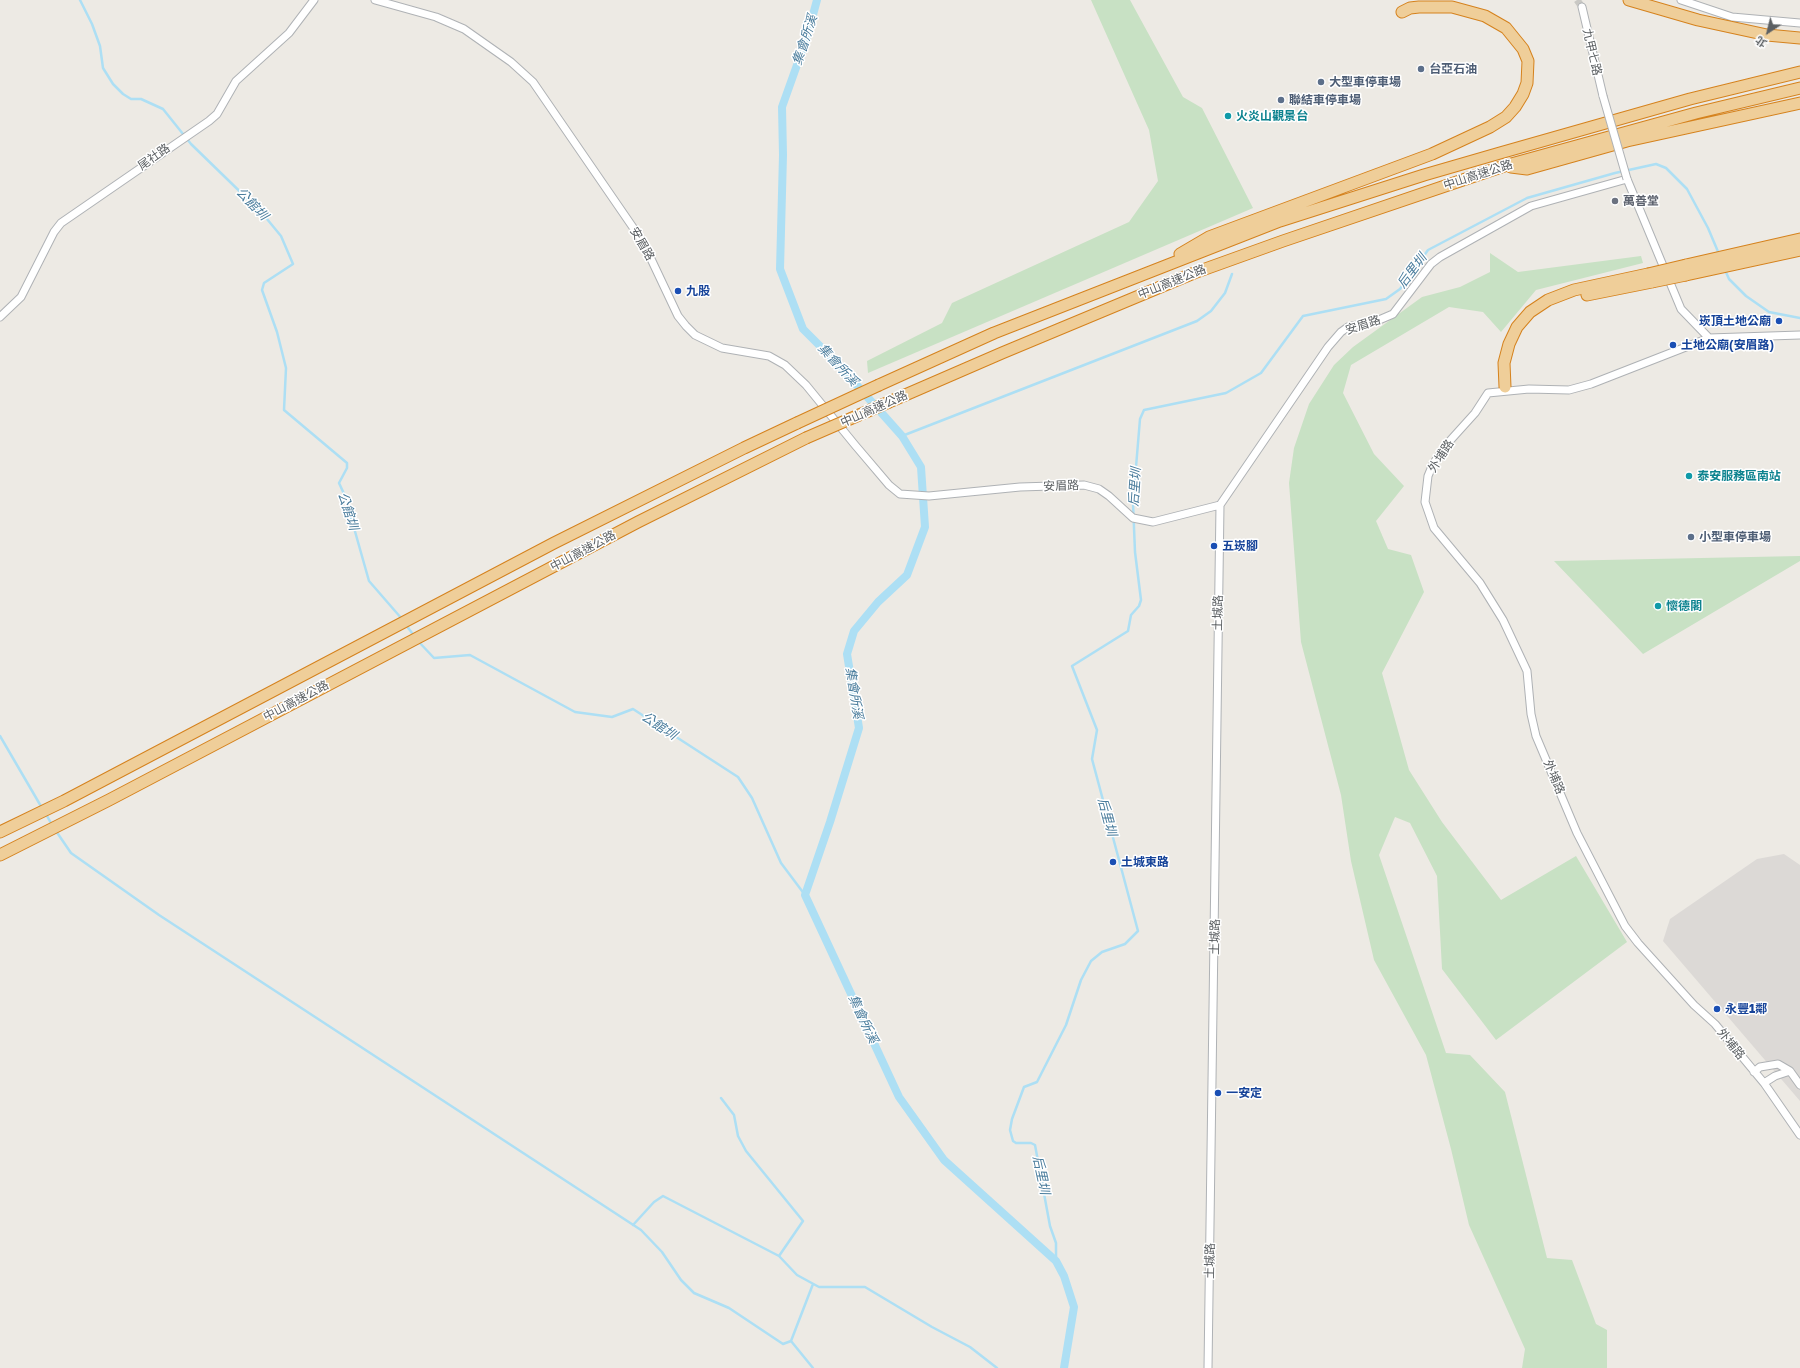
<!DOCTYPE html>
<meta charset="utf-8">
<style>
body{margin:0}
#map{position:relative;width:1800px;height:1368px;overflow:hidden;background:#edeae4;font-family:"Golos Text","Noto Sans TC",sans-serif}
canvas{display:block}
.north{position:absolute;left:1748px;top:12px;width:40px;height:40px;-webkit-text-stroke:3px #fff;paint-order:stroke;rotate:215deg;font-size:11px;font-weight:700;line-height:16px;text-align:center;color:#5c6063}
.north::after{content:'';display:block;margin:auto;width:14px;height:18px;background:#5c6063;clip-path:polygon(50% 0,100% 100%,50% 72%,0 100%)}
</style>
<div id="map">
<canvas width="1800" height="1368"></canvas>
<div class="north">北</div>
</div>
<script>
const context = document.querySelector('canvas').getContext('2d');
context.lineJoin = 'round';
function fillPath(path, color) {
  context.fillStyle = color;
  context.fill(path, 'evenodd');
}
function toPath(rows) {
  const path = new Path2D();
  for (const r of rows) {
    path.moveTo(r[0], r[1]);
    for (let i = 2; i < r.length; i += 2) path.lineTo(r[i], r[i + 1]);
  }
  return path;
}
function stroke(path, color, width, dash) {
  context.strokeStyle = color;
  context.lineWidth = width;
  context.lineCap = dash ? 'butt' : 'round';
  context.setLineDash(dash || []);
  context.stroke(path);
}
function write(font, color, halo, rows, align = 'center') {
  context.font = font + ' "Golos Text","Noto Sans TC",sans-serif';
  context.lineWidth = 3;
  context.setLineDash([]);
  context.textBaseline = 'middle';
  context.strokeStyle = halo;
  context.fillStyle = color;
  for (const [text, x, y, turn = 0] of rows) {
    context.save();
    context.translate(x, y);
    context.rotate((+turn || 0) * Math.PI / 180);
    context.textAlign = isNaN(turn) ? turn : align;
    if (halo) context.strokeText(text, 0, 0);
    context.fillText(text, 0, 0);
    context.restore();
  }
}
fillPath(toPath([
 [1784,854,1800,865,1800,1101,1663,941,1670,919,1757,859]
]), '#dcd9d6');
fillPath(toPath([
 [1091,0,1130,0,1183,97,1202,108,1253,208,868,373,867,361,942,323,952,303,1129,222,1158,181,1149,130],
 [1490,253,1518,272,1641,256,1643,263,1536,290,1501,332,1483,312,1449,307,1351,365,1343,393,1374,454,1404,486,1376,521,1388,549,1411,555,1424,592,1382,673,1409,770,1442,822,1501,900,1576,856,1627,942,1496,1040,1442,969,1437,876,1410,823,1395,817,1379,855,1446,1053,1470,1055,1505,1092,1547,1258,1572,1260,1596,1324,1607,1330,1607,1368,1522,1368,1525,1349,1469,1225,1451,1149,1426,1055,1374,960,1351,861,1341,795,1301,642,1289,483,1294,448,1309,404,1334,365,1353,347,1422,297,1460,287,1490,272],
 [1800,556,1800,561,1643,654,1554,561]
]), '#c8e1c4');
stroke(toPath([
 [80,0,92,24,100,46,103,68,113,84,123,94,131,99,141,99,163,109,191,144,262,213,281,236,293,264,264,283,262,290,277,332,286,368,284,410,347,463,347,468,339,483,345,496,369,581,402,619],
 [1725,270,1729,279,1746,296,1769,312,1800,318],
 [902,436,1197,321,1211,311,1225,293,1232,274],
 [406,625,415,637],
 [418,641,434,658,470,655,575,712,612,717,633,709,738,777,752,798,781,863,805,895],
 [0,736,42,808],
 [46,814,52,825],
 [56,831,71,853,159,915,641,1230,662,1252,681,1280,694,1293,729,1308,783,1344,791,1341,813,1368],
 [721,1098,734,1115,738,1136,746,1151,803,1221,779,1256],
 [633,1225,654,1202,663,1196,779,1256,797,1275,819,1287,865,1287,932,1327,970,1347,997,1368],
 [1056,1261,1056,1243,1050,1226,1035,1145,1031,1143,1016,1143,1013,1141,1010,1130,1012,1119,1024,1087,1037,1082,1066,1025,1081,980,1091,961,1102,952,1125,944,1138,931,1092,759,1097,730,1072,666,1128,631,1131,615,1139,606,1141,600,1135,552,1133,503,1140,419,1144,410,1226,393,1261,373,1303,316,1386,299,1400,289,1428,250,1527,198,1615,173,1656,164,1666,168,1687,189,1708,228,1719,254],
 [791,1341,813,1284]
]), '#addff4', 2.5);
stroke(toPath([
 [817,0,807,37,782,107,783,155,780,269,803,329,838,364,902,436,921,467,925,527,907,575,878,602,854,631,847,654,859,728,830,822,805,895,899,1097,944,1160,1056,1261,1064,1276,1074,1307,1064,1368]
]), '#addff4', 8);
stroke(toPath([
 [1577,0,1582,7]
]), '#c9c8c4', 7, [7, 3.5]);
const minor = toPath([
 [375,0,436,17,464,29,511,62,533,82,643,242,678,316,686,326,695,335,722,348,769,356,785,365,806,385,855,445,889,485,900,494,929,496,1020,487,1084,485,1099,489,1109,496,1133,518,1153,522,1220,505,1328,347,1341,332,1348,327,1379,320,1393,314,1431,264,1440,257,1531,206,1627,179,1681,309,1709,338],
 [1681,0,1732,17,1800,23],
 [1582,7,1603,96],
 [0,317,21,297,54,232,61,223,209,121,217,114,236,81,289,33,314,0],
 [1800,335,1709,338,1591,384,1569,390,1529,389,1488,393,1475,413,1447,444,1433,464,1428,476,1425,502,1434,528,1480,583,1503,620,1527,671,1531,714,1536,736,1577,833,1625,926,1638,943,1694,1005,1715,1024,1764,1083,1800,1135],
 [1754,1072,1760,1067,1778,1064,1790,1071],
 [1764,1083,1775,1076,1790,1071,1800,1085],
 [1208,1368,1220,505]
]);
const highway = toPath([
 [1629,0,1698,20,1767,35,1800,38],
 [1511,167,1527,169,1627,141,1800,103],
 [1180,254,1209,237,1432,154,1490,127,1506,117,1515,107,1523,94,1527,83,1528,61,1523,49,1506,28,1485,16,1452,7,1419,7,1410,8,1402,12],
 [1686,265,1800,239],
 [1686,275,1800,250],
 [1587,295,1652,282],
 [879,385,994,333,1280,221,1424,175,1500,153,1690,99,1800,72],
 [1505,387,1504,363,1509,344,1517,327,1530,312,1548,300,1574,290,1648,274],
 [889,402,1002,353,1194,273,1283,241,1504,166,1696,113,1800,88],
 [0,832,64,801,554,543,744,448,797,423],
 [0,855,109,800,638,522,806,438]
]);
stroke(minor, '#afb2b5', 9);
stroke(highway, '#d5821d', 13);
stroke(minor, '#fff', 7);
stroke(highway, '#efce99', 11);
const minorBridge = toPath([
 [1603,96,1627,179]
]);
const highwayBridge = toPath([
 [1648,274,1686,265],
 [1652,282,1686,275],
 [797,423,879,385],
 [806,438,889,402]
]);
stroke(minorBridge, '#afb2b5', 9, []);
stroke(highwayBridge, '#d5821d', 13, []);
stroke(minorBridge, '#fff', 7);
stroke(highwayBridge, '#efce99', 11);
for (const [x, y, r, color] of [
 [1421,69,4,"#5c6f8a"],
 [1321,82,4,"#5c6f8a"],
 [1281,100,4,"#5c6f8a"],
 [1228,116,4,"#0f9aa8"],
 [1615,201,4,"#6b7280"],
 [678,291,4,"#1a4fb4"],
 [1779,321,4,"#1a4fb4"],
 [1673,345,4,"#1a4fb4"],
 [1689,476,4,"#0f9aa8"],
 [1691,537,4,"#5c6f8a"],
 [1214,546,4,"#1a4fb4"],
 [1658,606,4,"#0f9aa8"],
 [1113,862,4,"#1a4fb4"],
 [1717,1009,4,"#1a4fb4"],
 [1218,1093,4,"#1a4fb4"]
]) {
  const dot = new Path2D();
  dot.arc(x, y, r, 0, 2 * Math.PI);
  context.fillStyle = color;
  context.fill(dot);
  stroke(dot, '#fff', 1.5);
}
write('12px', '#5c6063', '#fff', [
 ["九甲七路",1592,52,77],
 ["尾社路",154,157,-35],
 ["中山高速公路",1478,175,-18],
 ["安眉路",642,244,60],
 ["中山高速公路",1172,282,-22],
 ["安眉路",1363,325,-18],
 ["中山高速公路",874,409,-24],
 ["外埔路",1441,456,-57],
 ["安眉路",1061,486,-2],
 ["中山高速公路",583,551,-28],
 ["土城路",1218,613,-89],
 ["中山高速公路",296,701,-28],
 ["外埔路",1554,777,67],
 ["土城路",1215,937,-89],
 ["外埔路",1731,1044,51],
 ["土城路",1210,1261,-89]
]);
write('bold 12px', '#4e5e75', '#fff', [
 ["台亞石油",1429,69],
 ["大型車停車場",1329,82],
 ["聯結車停車場",1289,100],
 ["小型車停車場",1699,537]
], 'left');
write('bold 12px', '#0d838f', '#fff', [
 ["火炎山觀景台",1236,116],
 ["泰安服務區南站",1697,476],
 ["懷德閣",1666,606]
], 'left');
write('bold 12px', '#5b616d', '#fff', [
 ["萬善堂",1623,201]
], 'left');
write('bold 12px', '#164399', '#fff', [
 ["九股",686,291],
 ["崁頂土地公廟",1771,321,"right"],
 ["土地公廟(安眉路)",1681,345],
 ["五崁腳",1222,546],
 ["土城東路",1121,862],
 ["永豐1鄰",1725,1009],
 ["一安定",1226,1093]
], 'left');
write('italic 13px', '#497c9c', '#fff', [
 ["集會所溪",805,40,-72],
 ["公館圳",252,204,46],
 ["后里圳",1412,271,-53],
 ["集會所溪",838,365,47],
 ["后里圳",1135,487,-86],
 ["公館圳",348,511,72],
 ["集會所溪",854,693,81],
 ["公館圳",659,726,33],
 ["后里圳",1107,817,75],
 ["集會所溪",863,1019,65],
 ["后里圳",1041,1175,78]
]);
</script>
